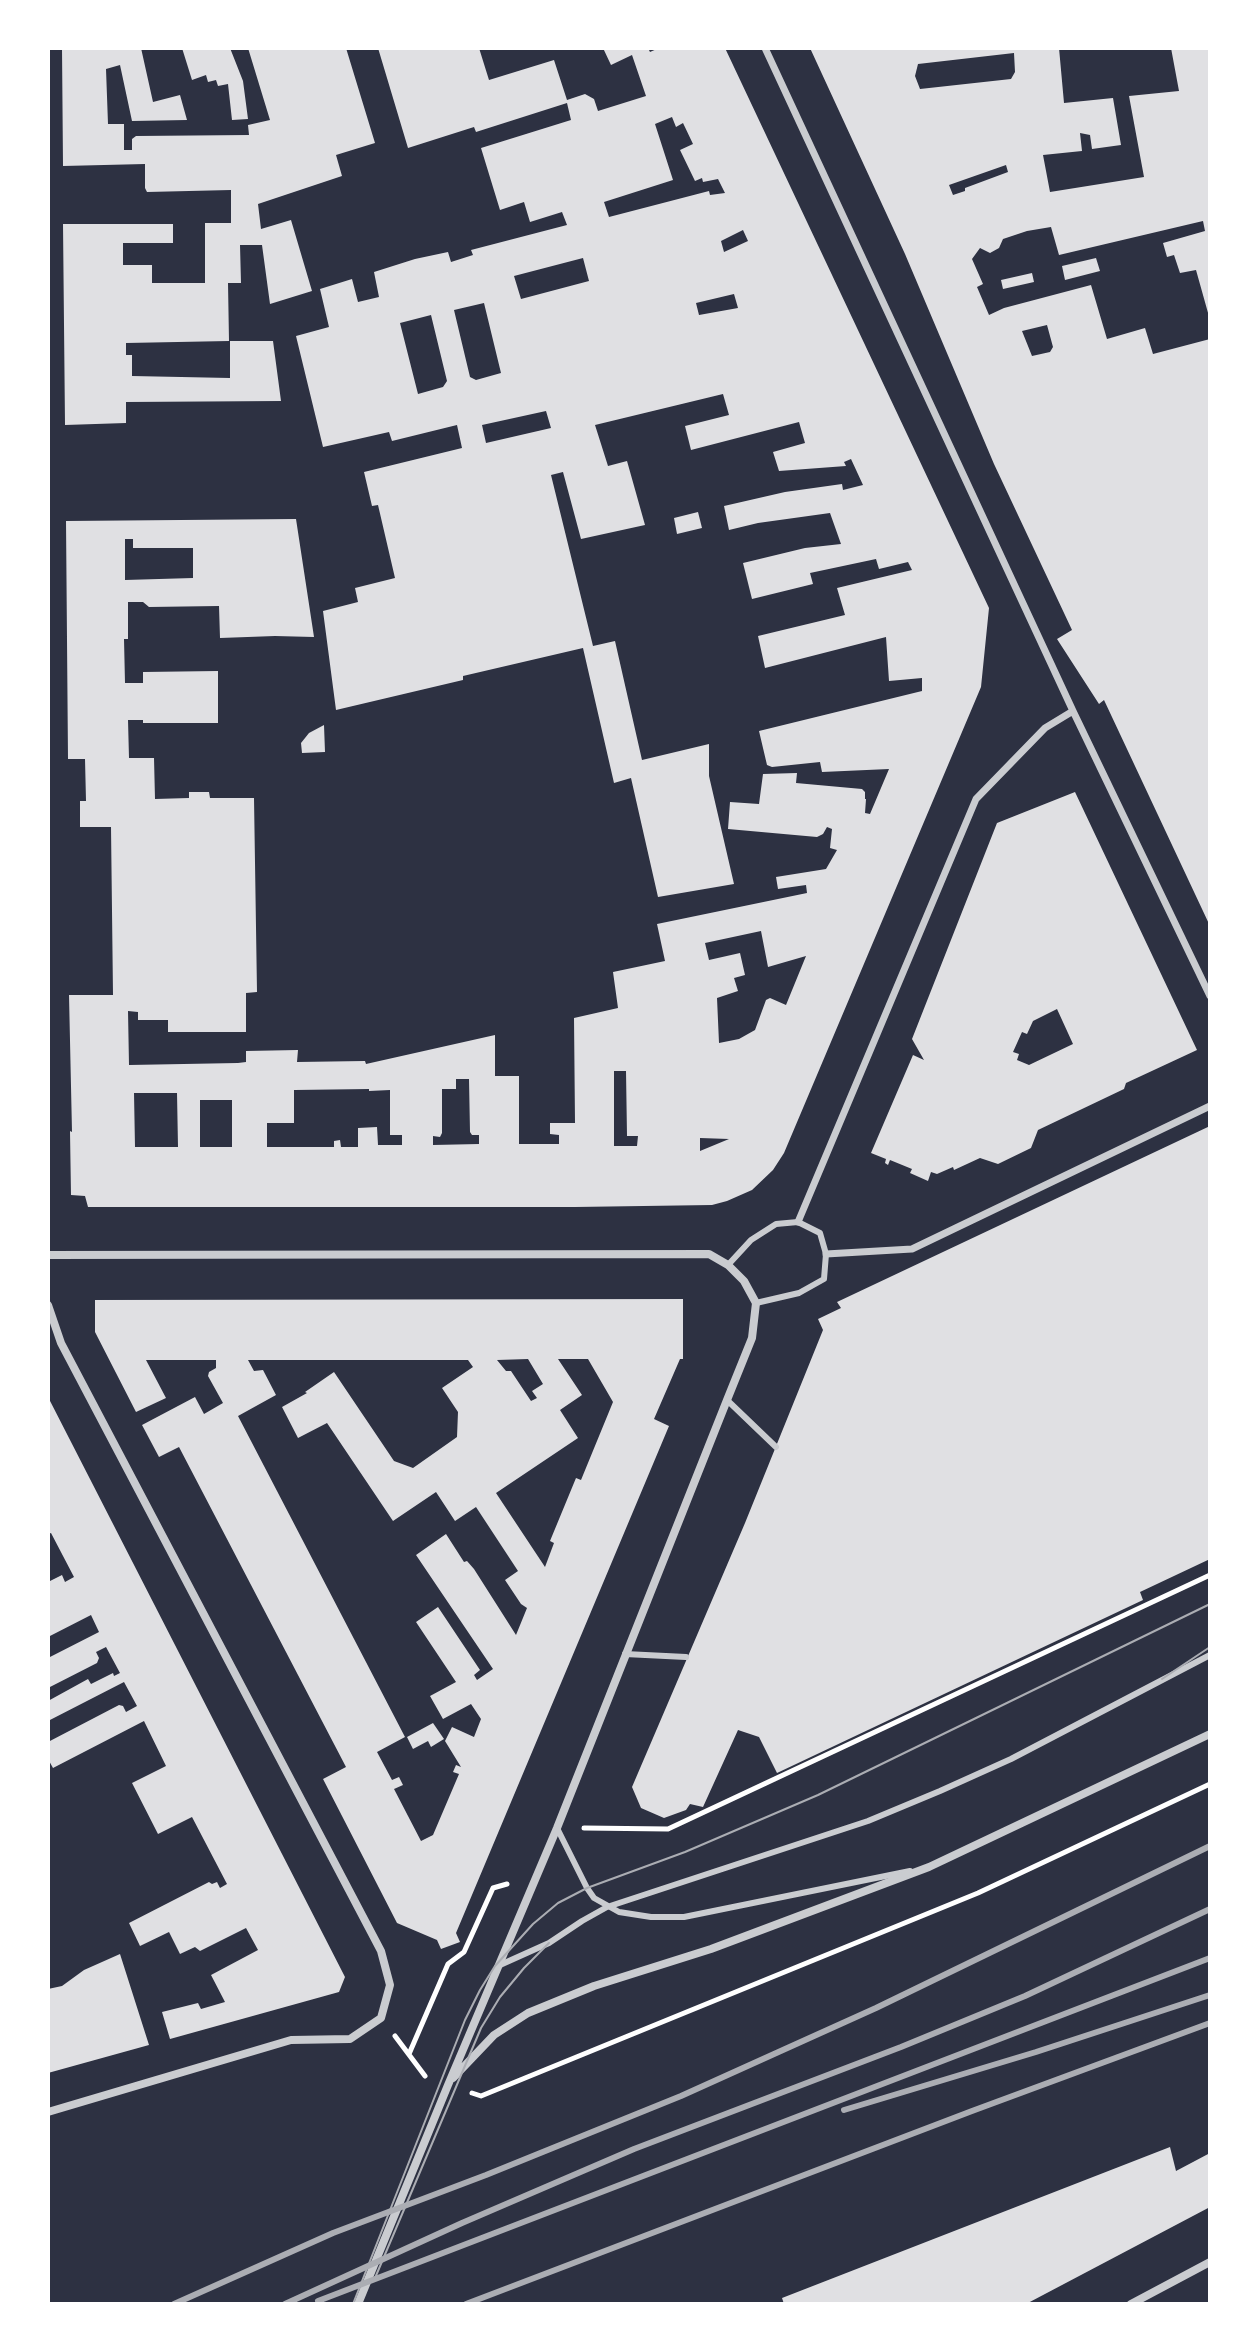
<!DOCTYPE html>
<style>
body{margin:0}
#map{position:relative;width:1258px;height:2352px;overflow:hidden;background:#2d3142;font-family:Karla,sans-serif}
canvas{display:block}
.frame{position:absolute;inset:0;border:50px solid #fff;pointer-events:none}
</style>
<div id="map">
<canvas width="1258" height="2352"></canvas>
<div class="frame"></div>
</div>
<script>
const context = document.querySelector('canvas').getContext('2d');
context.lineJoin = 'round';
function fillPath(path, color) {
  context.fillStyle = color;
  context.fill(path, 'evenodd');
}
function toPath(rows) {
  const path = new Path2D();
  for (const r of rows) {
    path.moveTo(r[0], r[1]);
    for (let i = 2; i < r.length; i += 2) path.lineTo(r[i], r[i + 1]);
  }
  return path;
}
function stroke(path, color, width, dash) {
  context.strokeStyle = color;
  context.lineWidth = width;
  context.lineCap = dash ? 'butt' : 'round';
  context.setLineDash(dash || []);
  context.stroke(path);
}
fillPath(toPath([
 [62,48,141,48,153,102,180,95,187,120,132,121,120,65,106,69,108,124,124,124,124,150,132,150,132,139,136,136,249,135,248,125,270,120,248,48,346,48,375,143,336,155,342,176,258,204,261,229,291,220,312,291,270,304,262,245,240,245,241,283,228,283,229,341,126,343,126,355,132,355,132,376,230,378,230,341,273,341,281,401,126,402,126,423,65,425,63,224,173,224,173,243,123,243,123,265,152,265,152,283,205,283,205,223,231,223,231,190,147,192,145,188,145,164,63,166],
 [182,48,230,48,243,81,248,119,232,120,228,84,218,86,216,80,208,82,206,75,192,80],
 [378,48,479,48,489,80,554,60,567,100,585,94,594,99,598,111,646,96,632,55,611,65,603,48,648,48,650,52,659,48,725,48,989,608,981,687,784,1153,773,1170,752,1190,727,1201,712,1205,575,1207,88,1207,85,1196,71,1195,70,1131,72,1132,69,995,113,995,111,827,80,827,80,801,86,801,85,759,68,759,66,521,296,519,314,637,275,636,220,638,219,606,149,607,143,602,128,602,128,639,124,639,125,683,143,683,143,672,218,671,218,723,143,723,143,720,128,720,129,758,154,758,155,799,189,798,189,792,209,792,210,798,254,798,257,992,246,993,246,1032,168,1032,168,1020,138,1020,138,1012,128,1011,129,1065,238,1063,246,1062,246,1051,298,1050,297,1062,365,1061,366,1064,495,1035,495,1076,519,1076,519,1144,559,1144,559,1135,550,1134,550,1123,575,1123,574,1018,618,1008,613,972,665,961,657,924,807,893,806,885,778,889,776,877,826,869,837,850,830,848,832,829,827,827,823,834,817,837,728,829,730,802,759,804,763,774,797,773,796,783,862,789,865,792,865,799,866,799,865,813,870,814,889,769,822,772,820,762,772,767,767,765,759,731,922,691,922,678,889,681,886,637,765,668,758,636,845,615,837,588,912,570,908,562,879,569,876,559,810,573,813,584,752,599,743,563,805,548,841,544,830,513,758,523,729,530,724,506,785,492,842,484,843,490,863,485,851,459,844,462,846,466,779,471,773,452,805,443,799,422,691,450,685,426,729,415,723,394,595,425,608,466,627,461,645,525,581,539,563,472,551,475,593,646,615,641,642,760,709,744,709,776,734,884,658,897,631,778,614,783,583,648,463,676,463,680,336,710,323,611,358,602,355,588,395,578,378,505,372,506,364,472,462,448,457,425,392,441,389,432,323,447,296,336,329,327,320,289,352,279,358,302,379,297,374,272,415,259,448,252,451,262,473,255,471,250,567,225,562,212,530,222,524,202,500,210,481,148,571,120,567,103,476,132,474,127,408,148],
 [672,117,676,127,683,123,693,144,680,150,695,181,702,178,703,182,718,179,725,193,710,195,709,191,609,217,604,202,673,180,655,124],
 [743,230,748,241,724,252,721,241],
 [583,258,589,281,521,299,514,276],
 [734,294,738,308,699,315,696,303],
 [484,303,501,373,476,380,470,377,454,310],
 [431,315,447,381,443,387,418,394,400,323],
 [546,411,551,428,486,443,482,425],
 [125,539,133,539,133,548,193,548,193,578,125,580],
 [761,931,768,967,806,956,786,1005,770,998,766,1000,755,1030,739,1039,719,1043,717,998,738,991,734,978,745,975,740,953,709,960,705,943],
 [614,1071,626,1071,627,1136,638,1136,637,1146,614,1146],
 [456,1079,469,1079,470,1132,472,1135,479,1135,479,1144,433,1145,433,1136,440,1137,442,1133,442,1089,456,1089],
 [369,1089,369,1091,390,1090,390,1135,402,1135,402,1145,378,1145,377,1127,358,1128,358,1147,341,1147,340,1140,334,1141,334,1147,267,1147,267,1123,294,1123,294,1090],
 [134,1093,177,1093,178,1147,135,1147],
 [200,1100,232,1100,232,1147,200,1147],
 [700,1138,729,1139,700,1151],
 [810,48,1059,48,1064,103,1113,98,1121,145,1092,149,1090,135,1080,133,1082,151,1043,155,1050,192,1144,177,1129,96,1179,91,1171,48,1210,48,1210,320,1196,270,1180,273,1174,255,1167,257,1163,243,1205,231,1203,221,1059,255,1051,227,1027,231,1003,239,999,248,990,253,980,248,972,259,983,284,977,287,989,315,1004,308,1091,285,1107,339,1145,328,1153,354,1210,339,1210,926,1104,700,1099,704,1057,639,1072,630,994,464,905,254],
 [1014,53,1015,72,1011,79,920,89,915,76,918,64],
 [1006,165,1008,172,965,188,965,191,953,195,949,185],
 [1047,325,1053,347,1050,352,1032,356,1022,331],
 [1096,258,1100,271,1065,280,1062,266],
 [1032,273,1034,282,1003,289,1001,280],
 [698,512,702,528,677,534,674,518],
 [324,725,325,752,302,753,301,743,309,733],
 [1075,792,1197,1050,1126,1083,1124,1089,1038,1130,1031,1148,998,1164,980,1158,954,1170,953,1167,937,1174,931,1172,928,1181,910,1173,912,1169,890,1160,888,1165,885,1163,886,1159,871,1153,913,1055,924,1060,912,1039,997,823],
 [1057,1009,1073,1044,1029,1065,1017,1060,1019,1054,1013,1052,1022,1032,1027,1034,1033,1021],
 [1210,1126,1210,1559,1140,1592,1143,1600,777,1773,759,1737,738,1730,703,1807,690,1804,686,1810,664,1818,641,1808,632,1787,745,1523,823,1330,818,1319,841,1308,837,1302],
 [683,1299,683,1359,680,1359,654,1419,669,1426,456,1933,460,1942,441,1949,437,1940,397,1923,323,1779,346,1767,179,1447,159,1457,142,1425,195,1397,204,1414,223,1403,208,1376,209,1372,216,1368,216,1360,146,1360,166,1398,136,1412,95,1332,95,1300],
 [528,1359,543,1384,532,1391,537,1398,531,1401,511,1371,506,1371,497,1360],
 [558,1359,588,1359,613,1402,581,1480,576,1478,550,1541,554,1543,545,1567,496,1493,578,1438,560,1410,582,1395],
 [248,1360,468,1360,473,1367,442,1388,458,1412,457,1437,413,1468,394,1461,334,1372,305,1392,307,1393,282,1407,298,1438,327,1423,393,1521,436,1492,455,1521,476,1507,518,1571,505,1580,521,1604,527,1608,516,1635,474,1569,467,1561,464,1562,446,1534,416,1555,493,1669,477,1680,474,1675,480,1670,438,1607,416,1622,456,1682,430,1696,443,1719,471,1704,481,1719,474,1737,452,1727,445,1741,461,1767,456,1765,453,1772,459,1774,433,1835,421,1841,394,1789,403,1785,399,1777,392,1780,377,1752,405,1737,238,1416,276,1395,263,1370,254,1371],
 [48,1397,345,1977,339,1992,170,2039,162,2012,198,2003,201,2009,225,2002,211,1975,258,1950,246,1928,200,1951,195,1947,180,1954,169,1932,140,1946,129,1923,209,1882,212,1884,217,1882,220,1888,227,1884,192,1817,158,1834,132,1783,166,1766,144,1721,53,1768,48,1759,48,1742,119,1705,123,1706,126,1712,137,1706,124,1682,48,1721,48,1701,88,1679,91,1684,113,1673,114,1676,120,1673,106,1647,96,1652,99,1658,97,1663,48,1688,48,1658,99,1632,91,1615,48,1637,48,1582,62,1575,65,1582,74,1577,51,1533,48,1534],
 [433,1723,444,1739,431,1747,428,1741,413,1749,407,1737],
 [120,1954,149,2045,48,2073,48,1989,62,1986,84,1970],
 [1170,2147,1176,2171,1210,2153,1210,2207,1026,2304,784,2304,782,2298]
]), '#e0e0e3');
stroke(toPath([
 [584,1828,668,1829,1210,1575],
 [395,2036,425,2076],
 [409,2054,448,1964,464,1952,493,1888,507,1884],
 [472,2093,481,2096,978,1893,1210,1784]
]), '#fff', 5);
stroke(toPath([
 [728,1265,751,1240,776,1224,798,1222,820,1233,826,1254,824,1279,799,1293,756,1303],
 [727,1400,776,1447],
 [625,1654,686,1657],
 [557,1828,587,1888,594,1898,619,1912,651,1917,684,1917,910,1871],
 [500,1965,549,1943,582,1921,607,1907,868,1821,940,1791,1011,1759,1210,1655]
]), '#caccd0', 6);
stroke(toPath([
 [765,48,1073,711,1210,996],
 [798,1222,976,799,1045,728,1073,711],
 [826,1254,912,1249,1210,1106]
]), '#caccd0', 7);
stroke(toPath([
 [48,1255,709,1254,728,1265,744,1281,756,1303,752,1338,727,1400,557,1828,448,2085,358,2304],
 [48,1305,61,1343,381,1951,390,1985,381,2018,350,2039,291,2040,48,2112],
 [453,2078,494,2035,528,2013,594,1986,711,1949,929,1867,1210,1734],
 [1131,2304,1210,2262]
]), '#caccd0', 8);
stroke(toPath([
 [1162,1679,1210,1647],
 [375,2278,481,2028,500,1997,524,1968,549,1943],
 [353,2304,465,2020,480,1990,495,1966,533,1924,558,1903,587,1888,685,1852,818,1795,1210,1604]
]), '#abadb3', 2);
stroke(toPath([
 [844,2110,1036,2052,1210,1995],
 [318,2301,1210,1958],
 [174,2304,333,2233,486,2175,681,2096,876,2008,1210,1846],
 [285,2304,462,2223,634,2149,901,2047,1025,1996,1210,1909],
 [466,2304,972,2111,1210,2023]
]), '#abadb3', 6);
</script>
